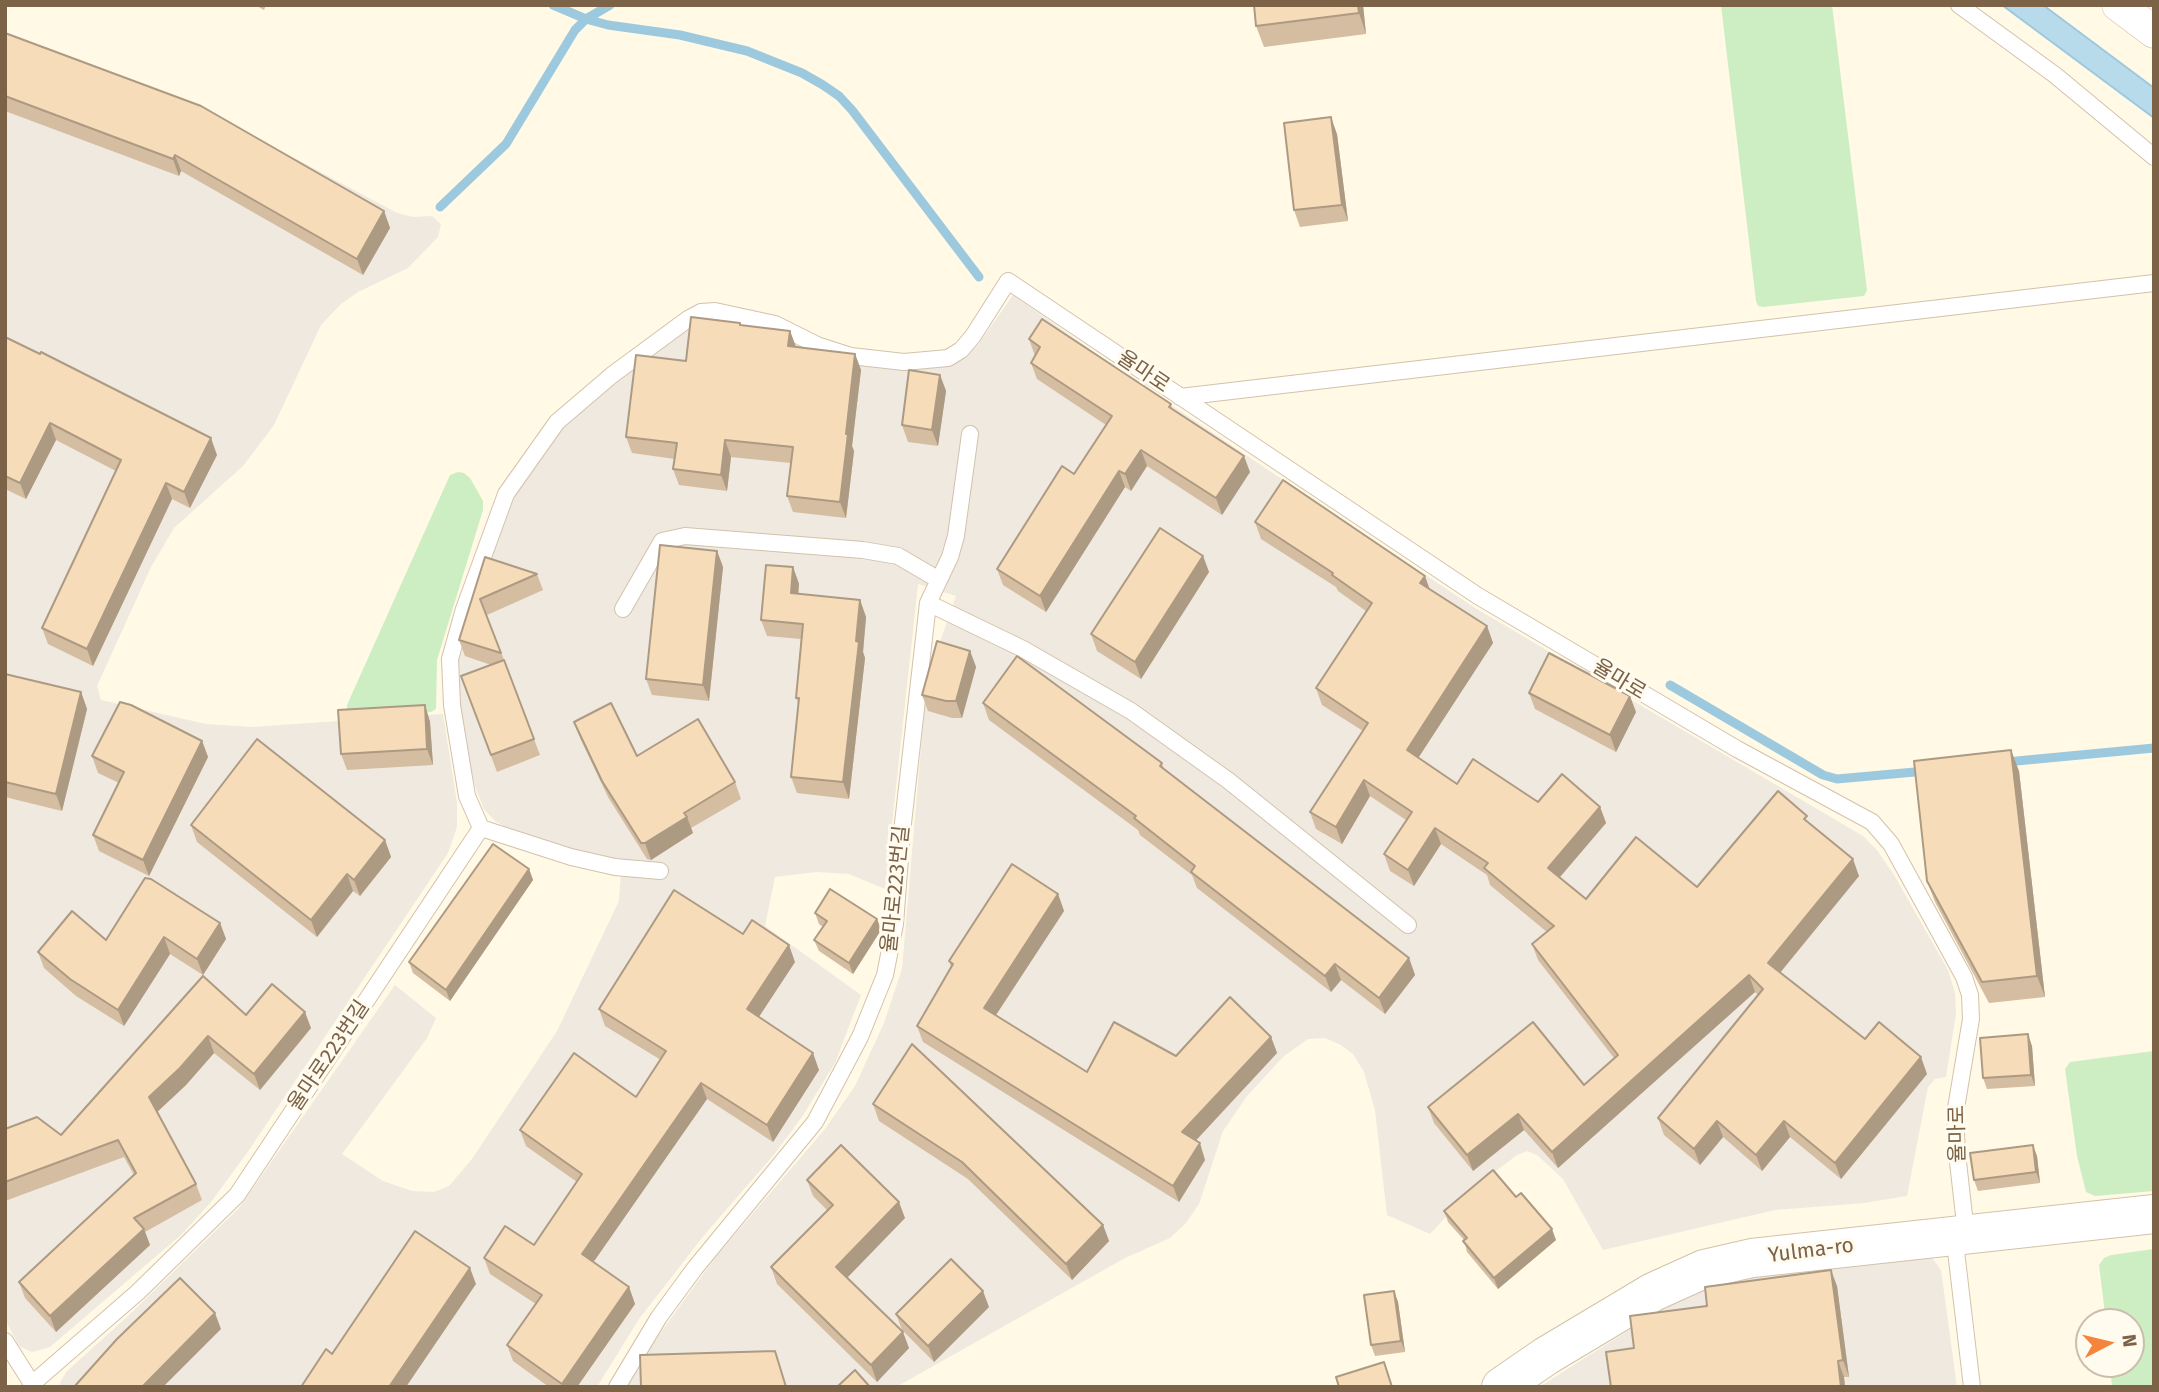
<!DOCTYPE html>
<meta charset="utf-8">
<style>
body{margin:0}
#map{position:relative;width:2159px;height:1392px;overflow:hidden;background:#fff9e6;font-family:"Fira Sans",sans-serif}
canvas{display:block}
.frame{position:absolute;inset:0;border:7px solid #7c6247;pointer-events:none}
.north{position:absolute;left:2075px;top:1308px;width:70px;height:70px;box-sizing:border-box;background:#fffbef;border:2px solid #cbbeac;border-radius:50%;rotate:83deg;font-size:19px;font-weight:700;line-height:28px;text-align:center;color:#7c6247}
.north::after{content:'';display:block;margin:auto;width:24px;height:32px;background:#f5853e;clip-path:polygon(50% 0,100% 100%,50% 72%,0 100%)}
</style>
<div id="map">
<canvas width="2159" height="1392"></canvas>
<div class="frame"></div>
<div class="north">N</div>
</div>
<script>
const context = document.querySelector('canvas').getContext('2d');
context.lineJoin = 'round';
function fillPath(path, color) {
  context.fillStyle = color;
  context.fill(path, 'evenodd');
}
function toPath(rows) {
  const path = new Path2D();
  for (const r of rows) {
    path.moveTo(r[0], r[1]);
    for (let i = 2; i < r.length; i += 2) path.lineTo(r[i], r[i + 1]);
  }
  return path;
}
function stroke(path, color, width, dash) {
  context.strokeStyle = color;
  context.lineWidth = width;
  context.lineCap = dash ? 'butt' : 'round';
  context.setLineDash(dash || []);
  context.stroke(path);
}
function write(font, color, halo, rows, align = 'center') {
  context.font = font + ' "Fira Sans","Noto Sans KR",sans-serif';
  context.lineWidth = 6;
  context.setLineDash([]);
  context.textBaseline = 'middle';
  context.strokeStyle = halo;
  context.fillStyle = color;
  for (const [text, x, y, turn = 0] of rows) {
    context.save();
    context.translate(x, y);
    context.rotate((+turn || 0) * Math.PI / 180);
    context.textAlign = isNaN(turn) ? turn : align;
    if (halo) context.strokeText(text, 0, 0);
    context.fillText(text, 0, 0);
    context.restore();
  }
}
fillPath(toPath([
 [5,41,214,115,397,213,413,217,432,216,441,224,438,237,408,268,358,292,341,304,321,325,274,425,243,466,174,528,151,567,97,686,101,700,206,724,251,727,443,714,457,803,457,827,448,853,249,1150,211,1202,182,1234,50,1347,32,1352,19,1346,5,1320],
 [1013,295,1141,385,1475,608,1863,836,1877,850,1894,875,1948,970,1955,993,1956,1014,1946,1077,1935,1079,1928,1087,1907,1196,1864,1203,1775,1210,1603,1250,1563,1179,1537,1155,1527,1151,1517,1155,1472,1189,1430,1234,1387,1215,1375,1110,1364,1072,1353,1054,1341,1045,1325,1038,1308,1039,1284,1056,1247,1096,1223,1131,1199,1204,1186,1223,1170,1238,1125,1258,896,1387,627,1387,648,1350,714,1259,825,1129,855,1086,884,1023,902,969,925,701,937,651,956,596,918,584,885,889,849,874,816,872,775,877,765,926,861,995,835,1063,802,1117,772,1157,705,1234,639,1319,597,1387,58,1387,66,1372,128,1316,239,1208,395,985,436,1018,427,1038,342,1154,383,1181,412,1191,434,1192,449,1186,472,1159,557,1031,619,901,622,861,571,850,513,831,495,821,484,809,475,786,460,718,458,660,506,512,523,482,558,433,583,407,691,325,703,319,744,323,902,367,933,368,947,366,962,359,978,345],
 [1918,1254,1933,1259,1941,1270,1957,1387,1539,1387,1683,1296,1749,1276]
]), '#efe9e0');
fillPath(toPath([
 [1721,5,1832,5,1867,290,1864,296,1763,307,1758,306,1756,301],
 [458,472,464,473,470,478,483,501,483,510,437,660,436,709,431,712,355,717,347,710,347,705,450,475],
 [2154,1051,2154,1191,2095,1196,2086,1192,2077,1156,2065,1069,2070,1062],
 [2154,1249,2154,1387,2112,1387,2110,1364,2131,1364,2131,1322,2106,1322,2099,1265,2104,1258,2111,1255]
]), '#cdeec2');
const water = toPath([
 [2002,5,2043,5,2122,64,2154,88,2154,118,2002,5]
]);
fillPath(water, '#b8dbeb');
stroke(water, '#9cc9de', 2);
stroke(toPath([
 [553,5,586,19,608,25,680,35,747,51,802,73,823,85,839,96,852,110,979,277],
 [440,207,506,144,575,30,586,19,610,5],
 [1670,685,1823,775,1837,779,1926,771],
 [2006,762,2154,748]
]), '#9cc9de', 9);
const service = toPath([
 [1959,5,2055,75,2154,157],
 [1180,397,2154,283],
 [928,603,1023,649,1131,711,1229,781,1408,925],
 [623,609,662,541,685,536,863,550,898,556,939,580],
 [481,828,571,857,615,867,660,871],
 [1954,1234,1972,1387],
 [5,1341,34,1387],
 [32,1384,138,1292,237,1195,481,828,467,796,452,705,450,659,464,609,506,494,557,422,612,375,688,319,701,312,715,311,775,324,817,345,851,356,904,362,948,358,961,350,973,336,1008,281,1478,596,1737,749,1872,822,1891,844,1964,977,1970,995,1971,1019,1955,1114,1957,1153,1966,1233],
 [617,1387,659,1317,695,1268,815,1122,860,1037,885,975,895,924,902,832,928,603,950,557,956,536,970,434]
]);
const minor = toPath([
 [2118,5,2154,32]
]);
const tertiary = toPath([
 [1501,1387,1546,1356,1653,1292,1704,1269,1752,1258,2154,1214]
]);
stroke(service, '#d3c2aa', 18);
stroke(minor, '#d3c2aa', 33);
stroke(tertiary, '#d3c2aa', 40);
stroke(service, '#fff', 16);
stroke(minor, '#fff', 32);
stroke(tertiary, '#fff', 38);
fillPath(toPath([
 [255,5,266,5,264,10],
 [1254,5,1363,5,1366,34,1264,47,1256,26],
 [5,33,384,211,390,228,363,275,181,171,179,176,5,111],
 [1337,134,1348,221,1300,227,1294,210],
 [741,326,790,331,796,347,855,354,861,370,852,446,854,451,846,518,793,512,787,496,791,463,731,457,727,491,679,485,673,469,675,459,632,453,626,437,686,361],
 [5,337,217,455,190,508,172,499,93,666,48,644,42,628,116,471,56,440,26,499,5,489],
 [1029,339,1171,404,1172,409,1250,472,1222,515,1147,466,1131,491,1125,487,1046,612,1003,585,997,569,1074,474,1106,425,1037,379,1031,363,1035,356],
 [940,375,946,391,938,446,908,442,902,425],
 [1255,522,1430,590,1487,626,1493,643,1418,758,1457,784,1538,802,1600,807,1606,823,1559,878,1586,899,1697,887,1810,824,1859,876,1780,973,1865,1039,1927,1074,1841,1179,1790,1137,1762,1171,1723,1137,1700,1165,1664,1135,1658,1118,1758,995,1755,992,1558,1168,1524,1130,1473,1171,1434,1123,1428,1107,1584,1085,1614,1058,1538,960,1532,944,1547,932,1490,885,1487,875,1441,844,1414,886,1390,871,1384,854,1406,820,1370,796,1342,844,1316,829,1310,812,1363,731,1322,705,1316,688,1366,611,1338,591,1336,587,1261,539],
 [717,551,723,567,709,701,652,695,646,679],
 [1203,556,1209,572,1141,679,1097,651,1091,634],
 [485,557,537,574,543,590,487,615,540,755,497,772,461,676,491,665,465,656,459,640],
 [793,567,799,584,798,594,860,600,866,617,863,652,865,658,849,799,797,793,791,777,799,704,796,698,801,639,767,636,761,620],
 [970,651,976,667,962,718,952,718,928,711,922,695],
 [5,674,81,692,87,709,62,811,5,797],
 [1529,693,1636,712,1616,752,1535,709],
 [983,703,1162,763,1164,769,1409,958,1415,975,1385,1014,1341,980,1331,992,1197,888,1192,875,1140,835,1138,830,989,720],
 [425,705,430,722,433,765,347,770,341,754],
 [574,722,637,756,735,782,741,799,691,828,693,833,651,860,647,859,608,797,580,738],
 [202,741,208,757,149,876,99,851,93,835,119,783,98,773,92,756],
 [2019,771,2045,997,1989,1003,1935,902,1927,881],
 [191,825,385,840,391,857,360,896,353,891,317,937,197,842],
 [529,869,533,880,450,1001,413,973,409,962],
 [1058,894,1064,911,996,1015,1087,1072,1271,1037,1277,1053,1195,1141,1205,1160,1179,1202,923,1042,917,1026,951,967,949,961],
 [815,913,877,919,881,930,853,974,819,951,814,940,823,927,819,924],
 [220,923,226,939,203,975,170,954,124,1026,76,996,44,968,38,952,106,940],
 [795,962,758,1017,819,1070,773,1142,707,1099,593,1262,629,1287,635,1304,577,1387,549,1387,513,1361,507,1345,536,1304,490,1274,484,1258,534,1245,577,1182,526,1146,520,1130,636,1097,661,1060,605,1026,599,1009],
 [203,976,246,1015,311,1028,260,1090,214,1053,186,1085,157,1112,196,1184,202,1200,145,1232,150,1245,56,1332,25,1298,19,1282,134,1175,124,1157,5,1201,5,1129,61,1135],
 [2032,1046,2035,1086,1987,1089,1983,1078],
 [873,1104,1103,1225,1109,1241,1072,1280,968,1179,879,1121],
 [2037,1156,2040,1183,1978,1191,1974,1180],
 [807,1180,905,1218,847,1278,909,1348,877,1382,777,1284,771,1267,828,1211,813,1196],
 [1516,1197,1556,1240,1498,1289,1467,1252,1464,1240,1448,1222,1444,1211],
 [1837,1286,1849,1377,1844,1377,1845,1387,1611,1387,1634,1348,1707,1306],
 [1394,1291,1398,1302,1405,1352,1375,1356,1371,1345],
 [989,1307,934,1362,902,1330,896,1314]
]), '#d4bda0');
fillPath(toPath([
 [1358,5,1363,5,1366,34,1359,13],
 [1331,117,1337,134,1348,221,1342,205],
 [175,155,181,171,179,176,173,159],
 [384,211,390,228,363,275,357,259],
 [790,331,796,347,788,346],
 [855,354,861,370,852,446,854,451,846,518,840,502,846,434],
 [940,375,946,391,938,446,932,430],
 [50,423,56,440,26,499,20,483],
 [211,438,217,455,190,508,184,492],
 [725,440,731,457,727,491,721,475],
 [1141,450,1147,466,1131,491,1125,474],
 [1244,456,1250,472,1222,515,1216,498],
 [1119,471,1125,487,1046,612,1040,596],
 [166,483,172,499,93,666,87,649],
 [717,551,723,567,709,701,703,685],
 [1203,556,1209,572,1141,679,1135,662],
 [793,567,799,584,797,610,791,593],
 [1425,576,1431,593,1420,583],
 [860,600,866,617,863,652,865,658,849,799,843,782],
 [1487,626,1493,643,1413,766,1407,750],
 [970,651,976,667,962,718,956,701],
 [81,692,87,709,62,811,56,794],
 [1630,696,1636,712,1616,752,1610,735],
 [425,705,430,722,433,765,427,749],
 [202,741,208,757,149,876,143,860],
 [2011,750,2019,771,2045,997,2037,976],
 [1364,780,1370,796,1342,844,1336,827],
 [1600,807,1606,823,1554,884,1548,868],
 [687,817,693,833,651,860,645,843],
 [1435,828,1441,844,1414,886,1408,870],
 [385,840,391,857,360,896,354,880],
 [1853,859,1859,876,1774,980,1768,963],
 [529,869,533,880,450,1001,446,990],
 [347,874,353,891,317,937,311,920],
 [1058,894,1064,911,990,1024,984,1008],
 [877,919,881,930,853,974,849,963],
 [220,923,226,939,203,975,197,959],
 [164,937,170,954,124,1026,118,1010],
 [789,945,795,962,753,1026,747,1009],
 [1409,958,1415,975,1385,1014,1379,998],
 [1335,964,1341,980,1331,992,1325,976],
 [1749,975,1755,992,1558,1168,1552,1152],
 [305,1012,311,1028,260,1090,254,1074],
 [2028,1034,2032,1046,2035,1086,2031,1075],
 [208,1036,214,1053,186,1085,155,1114,149,1097],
 [1271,1037,1277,1053,1188,1149,1182,1132],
 [813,1053,819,1070,773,1142,767,1125],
 [1921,1057,1927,1074,1841,1179,1835,1163],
 [701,1083,707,1099,588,1270,582,1254],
 [1518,1114,1524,1130,1473,1171,1467,1155],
 [1717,1121,1723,1137,1700,1165,1694,1149],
 [1784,1121,1790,1137,1762,1171,1756,1155],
 [1200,1143,1205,1160,1179,1202,1173,1186],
 [2033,1145,2037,1156,2040,1183,2036,1172],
 [899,1202,905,1218,842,1283,836,1267],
 [1103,1225,1109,1241,1072,1280,1066,1264],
 [144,1229,150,1245,56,1332,50,1316],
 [1552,1229,1556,1240,1498,1289,1494,1278],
 [470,1268,476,1284,406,1387,389,1387],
 [1831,1270,1837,1286,1849,1377,1843,1360],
 [629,1287,635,1304,577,1387,563,1387,562,1384],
 [983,1291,989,1307,934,1362,928,1346],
 [1394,1291,1398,1302,1405,1352,1401,1341],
 [215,1313,221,1329,163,1387,142,1387],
 [903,1332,909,1348,877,1382,871,1365],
 [1838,1361,1844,1377,1845,1387,1841,1387]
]), '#ad9a82');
const building = toPath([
 [1254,5,1358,5,1359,13,1256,26,1254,5],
 [5,33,201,106,384,211,357,259,175,155,173,159,5,96,5,33],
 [1331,117,1342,205,1294,210,1284,123,1331,117],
 [691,317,740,323,740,325,790,331,788,346,855,354,846,434,848,434,840,502,787,496,793,447,725,440,721,475,673,469,677,443,626,437,636,355,686,361,691,317],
 [1042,319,1171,404,1169,407,1244,456,1216,498,1141,450,1125,474,1119,471,1040,596,997,569,1062,466,1074,474,1112,416,1031,363,1040,347,1029,339,1042,319],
 [5,337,40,354,41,352,211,438,184,492,166,483,87,649,42,628,121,460,50,423,20,483,5,476,5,337],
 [909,370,940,375,932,430,902,425,909,370],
 [1283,480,1425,576,1420,583,1487,626,1407,750,1457,784,1473,759,1538,802,1562,774,1600,807,1548,868,1586,899,1636,837,1697,887,1778,791,1807,816,1804,819,1853,859,1768,963,1865,1039,1879,1022,1921,1057,1835,1163,1784,1121,1756,1155,1717,1121,1694,1149,1658,1118,1763,989,1749,975,1552,1152,1518,1114,1467,1155,1428,1107,1533,1022,1584,1085,1618,1055,1532,944,1554,926,1484,868,1488,863,1435,828,1408,870,1384,854,1412,812,1364,780,1336,827,1310,812,1368,723,1316,688,1372,603,1332,575,1333,573,1255,522,1283,480],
 [1160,528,1203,556,1135,662,1091,634,1160,528],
 [660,545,717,551,703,685,646,679,660,545],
 [485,557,537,574,480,599,501,653,459,640,485,557],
 [766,565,793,567,791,593,860,600,856,641,859,642,843,782,791,777,799,698,796,698,803,624,761,620,766,565],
 [937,641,970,651,956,701,946,701,922,695,937,641],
 [1549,653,1630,696,1610,735,1529,693,1549,653],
 [1017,656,1162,763,1160,766,1409,958,1379,998,1335,964,1325,976,1191,872,1195,866,1134,818,1136,816,983,703,1017,656],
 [504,660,534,739,491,755,461,676,504,660],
 [5,674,81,692,56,794,5,782,5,674],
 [120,702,131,705,202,741,143,860,93,835,124,772,92,756,120,702],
 [611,703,637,756,698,719,735,782,684,813,687,817,645,843,641,843,602,781,574,722,611,703],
 [425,705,427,749,341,754,338,710,425,705],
 [257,739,385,840,354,880,347,874,311,920,191,825,257,739],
 [2011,750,2037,976,1982,982,1927,881,1914,761,2011,750],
 [493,844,529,869,446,990,409,962,493,844],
 [1012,864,1058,894,984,1008,1087,1072,1114,1022,1176,1056,1230,997,1271,1037,1182,1132,1200,1143,1173,1186,917,1026,953,964,949,961,1012,864],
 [145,878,151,879,220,923,197,959,164,937,118,1010,70,979,38,952,72,911,106,940,145,878],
 [830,889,877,919,849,963,814,940,827,921,815,913,830,889],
 [674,890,743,934,752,920,789,945,747,1009,813,1053,767,1125,701,1083,582,1254,629,1287,562,1384,507,1345,542,1295,484,1258,505,1226,534,1245,582,1174,520,1130,574,1053,636,1097,666,1051,599,1009,674,890],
 [203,976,246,1015,272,984,305,1012,254,1074,208,1036,180,1068,149,1097,196,1184,134,1218,144,1229,50,1316,19,1282,136,1173,118,1140,5,1182,5,1129,37,1117,61,1135,203,976],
 [2028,1034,2031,1075,1983,1078,1980,1038,2028,1034],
 [912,1044,1103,1225,1066,1264,962,1162,873,1104,912,1044],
 [841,1145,899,1202,836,1267,903,1332,871,1365,771,1267,833,1205,807,1180,841,1145],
 [2033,1145,2036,1172,1974,1180,1970,1153,2033,1145],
 [1493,1170,1516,1197,1521,1193,1552,1229,1494,1278,1463,1241,1467,1238,1444,1211,1493,1170],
 [415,1231,470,1268,389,1387,301,1387,326,1349,332,1354,415,1231],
 [951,1259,983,1291,928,1346,896,1314,951,1259],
 [1831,1270,1843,1360,1838,1361,1841,1387,1611,1387,1606,1352,1634,1348,1630,1316,1707,1306,1705,1287,1831,1270],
 [180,1278,215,1313,142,1387,74,1387,117,1339,180,1278],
 [1394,1291,1401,1341,1371,1345,1364,1295,1394,1291],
 [775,1351,786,1387,641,1387,640,1355,775,1351],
 [1384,1362,1392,1387,1339,1387,1336,1377,1384,1362],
 [855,1370,870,1387,837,1387,855,1370]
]);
fillPath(building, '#f7dcba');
stroke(building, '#ad9a82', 2);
write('21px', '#7c6247', '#fffbef', [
 ["율마로",1143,372,34],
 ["율마로",1619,680,31],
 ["율마로223번길",896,889,-84],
 ["율마로223번길",329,1056,-56],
 ["율마로",1958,1134,-91],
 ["Yulma-ro",1811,1251,-7]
]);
</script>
